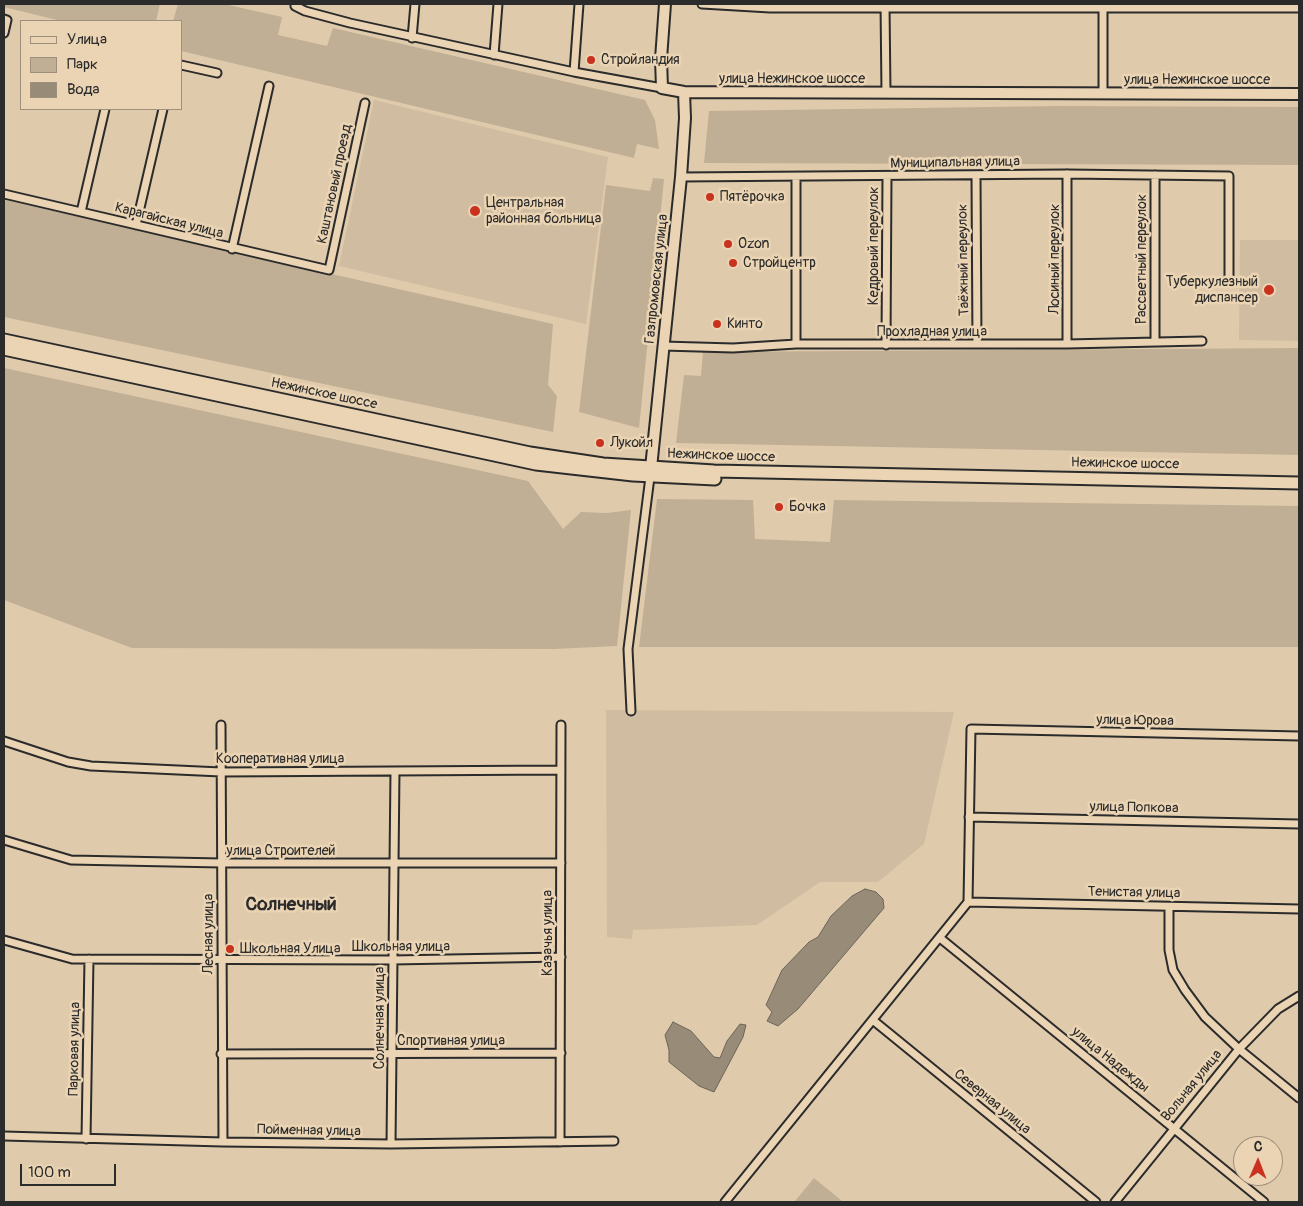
<!DOCTYPE html>
<meta charset="utf-8">
<style>
body{margin:0}
#map{position:relative;width:1303px;height:1206px;overflow:hidden;background:#dfcaab;font-family:Pangolin,sans-serif}
canvas{display:block}
.frame{position:absolute;inset:0;border:5px solid #2b2b2b;pointer-events:none}
.legend{position:absolute;left:20px;top:20px;width:162px;height:90px;box-sizing:border-box;background:#ead4b3;border:1px solid #9e907d;margin:0;padding:6px 9px;list-style:none;font-size:15px;color:#2b2b2b}
.legend li{display:flex;align-items:center;gap:10px;height:25px}
.legend b{width:25px;border:1px solid #9e907d}
.north{position:absolute;left:1233px;top:1136px;width:50px;height:50px;box-sizing:border-box;background:#ead4b3;border:1px solid #9e907d;border-radius:50%;rotate:1deg;font-size:14px;font-weight:700;line-height:20px;text-align:center;color:#2b2b2b}
.north::after{content:'';display:block;margin:auto;width:18px;height:22px;background:#c8321e;clip-path:polygon(50% 0,100% 100%,50% 72%,0 100%)}
.scale{position:absolute;left:20px;top:1164px;width:96px;height:22px;box-sizing:border-box;border:2px solid #2b2b2b;border-top:0;padding-left:6px;font-size:15px;line-height:18px;white-space:nowrap;color:#2b2b2b;-webkit-text-stroke:4px #ead4b3;paint-order:stroke}
</style>
<div id="map">
<canvas width="1303" height="1206"></canvas>
<div class="frame"></div>
<ul class="legend">
<li><b style="height:6px;background:#ead4b3"></b>Улица</li>
<li><b style="height:14px;background:#c1af95"></b>Парк</li>
<li><b style="height:14px;background:#988b78"></b>Вода</li>
</ul>
<div class="north">С</div>
<div class="scale">100 m</div>
</div>
<script>
const context = document.querySelector('canvas').getContext('2d');
context.lineJoin = 'round';
function fillPath(path, color) {
  context.fillStyle = color;
  context.fill(path, 'evenodd');
}
function toPath(rows) {
  const path = new Path2D();
  for (const r of rows) {
    path.moveTo(r[0], r[1]);
    for (let i = 2; i < r.length; i += 2) path.lineTo(r[i], r[i + 1]);
  }
  return path;
}
function stroke(path, color, width, dash) {
  context.strokeStyle = color;
  context.lineWidth = width;
  context.lineCap = dash ? 'butt' : 'round';
  context.setLineDash(dash || []);
  context.stroke(path);
}
function write(font, color, halo, rows, align = 'center') {
  context.font = font + ' Pangolin,sans-serif';
  context.lineWidth = 5;
  context.setLineDash([]);
  context.textBaseline = 'middle';
  context.strokeStyle = halo;
  context.fillStyle = color;
  for (const [text, x, y, turn = 0] of rows) {
    context.save();
    context.translate(x, y);
    context.rotate((+turn || 0) * Math.PI / 180);
    context.textAlign = isNaN(turn) ? turn : align;
    if (halo) context.strokeText(text, 0, 0);
    context.fillText(text, 0, 0);
    context.restore();
  }
}
fillPath(toPath([
 [374,100,608,157,586,324,339,266],
 [1240,240,1299,240,1299,341,1239,340],
 [606,710,954,712,924,844,878,882,820,882,757,925,633,930,632,939,607,937]
]), '#d0bca0');
fillPath(toPath([
 [4,4,160,4,156,21,61,21,4,7],
 [178,4,224,4,282,17,278,35,327,46,333,28,645,100,655,120,659,149,637,144,634,158,181,51,181,21,173,21],
 [1059,106,1299,107,1299,165,704,163,709,111],
 [653,178,664,179,639,428,579,412,606,185,650,191],
 [4,200,553,324,548,385,557,396,553,432,4,317],
 [1299,348,1299,455,676,443,684,375,701,376,703,352],
 [4,368,528,481,563,529,581,512,607,513,631,510,617,646,554,649,132,648,4,600],
 [657,499,753,500,755,539,830,542,834,500,1299,506,1299,647,639,647],
 [814,1178,842,1201,841,1202,795,1201]
]), '#c1af95');
const water = toPath([
 [865,889,876,892,883,899,884,908,798,1009,778,1026,767,1021,772,1012,766,1005,782,970,809,942,818,937,831,916,852,896,865,889],
 [673,1022,691,1031,714,1057,720,1058,727,1041,740,1024,746,1025,743,1037,714,1092,699,1086,669,1062,669,1050,665,1035,673,1022]
]);
fillPath(water, '#988b78');
stroke(water, '#6c6559', 1);
const minor = toPath([
 [296,4,295,6,305,11,350,23,574,72,662,88],
 [702,4,770,8,1299,8],
 [885,4,886,93],
 [1103,4,1103,94],
 [4,19,7,20,4,33],
 [412,38,415,4],
 [494,55,498,4],
 [181,65,217,73],
 [574,72,579,4],
 [1067,174,1067,344],
 [976,175,977,344],
 [1155,175,1155,342],
 [681,177,1067,174,1229,176,1229,280],
 [796,177,796,344],
 [4,194,329,270,365,103],
 [81,212,105,109],
 [136,225,163,109],
 [232,249,269,86],
 [886,345,887,176],
 [663,346,733,348,796,344,1067,344,1202,341],
 [631,711,628,649,650,477],
 [221,725,223,1142],
 [4,741,68,762,91,766,221,772,561,770],
 [969,817,1299,824],
 [4,840,71,860,221,863,561,863],
 [968,902,1299,909],
 [1169,907,1169,950,1173,970,1185,990,1205,1017,1239,1049,1299,1098],
 [940,938,1264,1202],
 [4,940,72,959,392,960,561,957],
 [874,1021,1096,1202],
 [221,1054,561,1053],
 [4,1136,223,1142,391,1144,614,1141],
 [86,1139,89,959],
 [560,1142,561,725],
 [391,1144,395,771],
 [725,1202,968,902,971,729,1299,736],
 [1115,1202,1239,1049,1278,1009,1299,996]
]);
const secondary = toPath([
 [665,4,661,59,662,88,684,92,1299,94],
 [651,468,681,177,685,118,684,92]
]);
const primary = toPath([
 [4,340,530,453,603,464,714,471,1299,483],
 [4,349,536,464,633,475,715,479]
]);
stroke(minor, '#2b2b2b', 11);
stroke(secondary, '#2b2b2b', 14);
stroke(primary, '#2b2b2b', 15);
stroke(minor, '#ead4b3', 7);
stroke(secondary, '#ead4b3', 10);
stroke(primary, '#ead4b3', 11);
for (const [x, y, r, color] of [
 [591,60,5,"#c8321e"],
 [710,197,5,"#c8321e"],
 [475,211,6,"#c8321e"],
 [728,244,5,"#c8321e"],
 [733,263,5,"#c8321e"],
 [1269,290,6,"#c8321e"],
 [717,324,5,"#c8321e"],
 [600,443,5,"#c8321e"],
 [779,507,5,"#c8321e"],
 [230,949,5,"#c8321e"]
]) {
  const dot = new Path2D();
  dot.arc(x, y, r, 0, 2 * Math.PI);
  context.fillStyle = color;
  context.fill(dot);
  stroke(dot, '#ead4b3', 2);
}
write('14px', '#2b2b2b', '#ead4b3', [
 ["Стройландия",601,60],
 ["Пятёрочка",720,197],
 ["Центральная",486,203],
 ["районная больница",486,219],
 ["Ozon",738,244],
 ["Стройцентр",743,263],
 ["Туберкулезный",1258,282,"right"],
 ["диспансер",1258,298,"right"],
 ["Кинто",727,324],
 ["Лукойл",610,443],
 ["Бочка",789,507],
 ["Школьная Улица",240,949]
], 'left');
write('14px', '#2b2b2b', '#ead4b3', [
 ["улица Нежинское шоссе",792,79],
 ["улица Нежинское шоссе",1197,80],
 ["Муниципальная улица",955,163,-1],
 ["Каштановый проезд",335,184,-78],
 ["Карагайская улица",169,221,14],
 ["Кедровый переулок",874,246,-90],
 ["Лосиный переулок",1055,259,-90],
 ["Рассветный переулок",1142,259,-90],
 ["Таёжный переулок",964,260,-91],
 ["Газпромовская улица",657,279,-84],
 ["Прохладная улица",932,332],
 ["Нежинское шоссе",324,394,12],
 ["Нежинское шоссе",721,456,2],
 ["Нежинское шоссе",1125,464,1],
 ["улица Юрова",1135,721,1],
 ["Кооперативная улица",280,759],
 ["улица Попкова",1134,808,1],
 ["улица Строителей",281,851],
 ["Тенистая улица",1134,893,1],
 ["Казачья улица",548,933,-90],
 ["Лесная улица",209,934,-90],
 ["Школьная улица",401,947],
 ["Солнечная улица",380,1018,-90],
 ["Спортивная улица",451,1041],
 ["Парковая улица",75,1049,-89],
 ["улица Надежды",1110,1060,39],
 ["Вольная улица",1192,1086,-51],
 ["Северная улица",992,1102,39],
 ["Пойменная улица",309,1131,1]
]);
write('bold 19px', '#2b2b2b', '#ead4b3', [
 ["Солнечный",291,905]
]);
</script>
